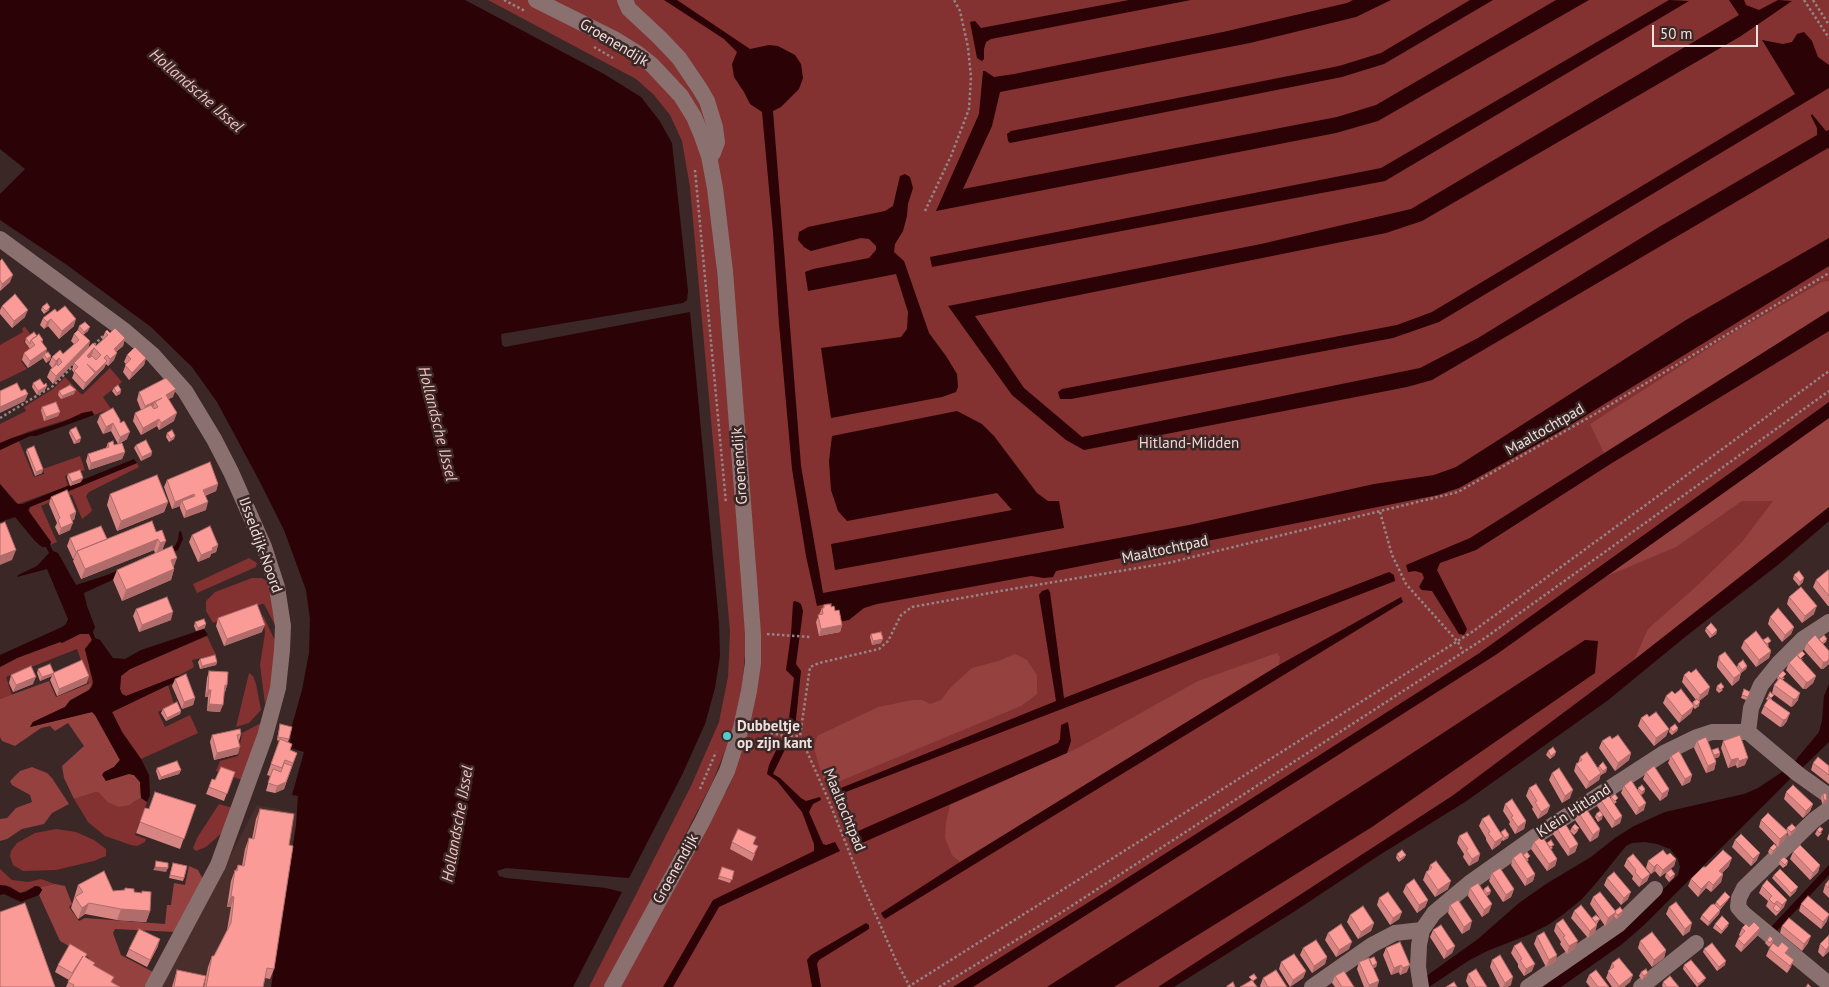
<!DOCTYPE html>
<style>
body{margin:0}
#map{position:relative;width:1829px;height:987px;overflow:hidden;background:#3b2726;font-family:"PT Sans",sans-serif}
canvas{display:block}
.scale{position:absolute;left:1652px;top:25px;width:106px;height:22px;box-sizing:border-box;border:2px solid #eee0de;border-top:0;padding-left:6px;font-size:15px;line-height:18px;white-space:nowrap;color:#eee0de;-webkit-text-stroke:4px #3b2726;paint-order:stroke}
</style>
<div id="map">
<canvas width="1829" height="987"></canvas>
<div class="scale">50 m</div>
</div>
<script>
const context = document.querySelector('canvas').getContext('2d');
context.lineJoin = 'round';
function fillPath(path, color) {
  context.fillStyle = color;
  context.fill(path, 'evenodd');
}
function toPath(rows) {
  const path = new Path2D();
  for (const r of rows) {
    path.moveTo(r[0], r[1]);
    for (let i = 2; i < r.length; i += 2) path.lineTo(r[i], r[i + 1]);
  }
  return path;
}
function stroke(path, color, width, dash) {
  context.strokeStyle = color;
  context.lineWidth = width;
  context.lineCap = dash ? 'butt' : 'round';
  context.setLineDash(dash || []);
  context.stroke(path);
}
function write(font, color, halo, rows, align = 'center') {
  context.font = font + ' "PT Sans",sans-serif';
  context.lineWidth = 5;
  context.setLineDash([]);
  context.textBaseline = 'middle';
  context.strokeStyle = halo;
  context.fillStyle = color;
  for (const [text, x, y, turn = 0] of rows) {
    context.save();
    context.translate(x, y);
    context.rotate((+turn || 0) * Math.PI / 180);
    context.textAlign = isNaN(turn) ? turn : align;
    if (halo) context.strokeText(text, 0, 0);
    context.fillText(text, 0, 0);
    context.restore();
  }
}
fillPath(toPath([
 [257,805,317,817,307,987,161,987]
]), '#4a2e2c');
fillPath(toPath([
 [488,0,529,0,639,61,683,109,700,148,711,202,747,632,742,688,736,724,712,783,606,987,589,987,691,786,719,722,728,677,730,631,690,187,682,141,670,115,654,95,636,79],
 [549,0,618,0,638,11,634,0,1829,0,1829,510,1438,811,1163,987,619,987,722,790,726,792,732,779,730,777,751,715,712,136,690,100],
 [25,327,31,335,24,341,32,352,21,361,27,369,0,382,0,345,23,332,22,328],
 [110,368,122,382,103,397,111,409,94,415,94,413,72,418,30,431,0,443,0,424,26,411,24,407,53,389,65,377,81,394,83,394],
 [19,441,34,477,44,474,43,469,80,456,85,470,65,476,68,486,18,504,0,484,0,450],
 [137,463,139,467,89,492,86,496,92,510,91,512,82,519,72,495,67,495,41,506,57,542,50,545,51,542,29,512,30,507],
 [249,558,257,563,256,567,197,593,193,584],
 [252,578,262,578,270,583,276,627,264,604,262,604,213,623,206,611,206,601,215,592],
 [263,615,276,643,273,680,265,704,260,665,265,633],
 [86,633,89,634,92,640,85,649,93,682,89,684,77,649,6,677,12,695,0,699,0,667,17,658,60,642,62,642,80,634],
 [207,636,216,655,192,660,194,667,180,675,126,696,122,694,120,689,121,676,130,669],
 [249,673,253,676,256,684,261,710,249,723,236,727],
 [168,685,174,704,158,712,165,727,190,715,198,733,141,759,122,732,112,712],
 [261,723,242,780,216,771,220,761,238,756,242,733],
 [96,792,99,793,107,802,133,803,141,798,147,802,135,835,146,839,145,842,137,846,131,845,105,836,88,822,74,799],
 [219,804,233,808,224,831,206,847,196,851,193,848,197,838],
 [56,829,76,832,94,840,106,849,106,856,94,861,56,870,23,871,13,865,10,856,11,851,17,843,35,833],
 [0,869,12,880,28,882,41,879,55,884,40,887,37,886,20,893,6,885,0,885]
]), '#843131');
fillPath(toPath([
 [1829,281,1829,311,1604,453,1590,424,1731,334,1822,282],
 [1829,418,1829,507,1634,660,1648,629,1699,584,1742,542,1773,501,1742,501,1676,547,1605,577],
 [1277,653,1280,657,1279,665,960,862,952,855,945,838,946,822,950,805,1078,748,1198,681],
 [1015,654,1027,660,1037,675,1037,694,1021,706,833,784,823,779,814,748,817,736,878,707,913,700,922,700,930,704,941,700,950,688,972,668,998,661],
 [49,681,56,697,93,682,89,690,70,700,65,707,33,722,30,727,92,712,95,715,120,760,114,767,104,772,130,774,134,775,140,782,141,798,129,805,119,807,107,802,99,793,96,792,74,799,64,778,62,766,84,746,68,723,55,731,50,726,41,728,15,746,2,741,0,737,0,699],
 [32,767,47,773,52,778,69,804,52,813,44,824,22,829,7,839,0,841,0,819,7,818,16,808,32,802,30,795,12,785,10,781,20,771],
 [189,866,198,870,203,879,176,932,115,929,113,933,121,955,153,972,145,987,115,987,112,984,113,983,93,972,85,964,89,958,60,941,39,895,42,890,40,887,55,884,65,886,72,904,69,907,79,921,85,918,165,924,167,905,171,905,174,883,185,885]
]), '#954140');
fillPath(toPath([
 [0,0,465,0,604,74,641,97,659,120,672,143,688,291,687,300,683,303,501,334,502,345,505,347,690,312,719,623,720,656,715,688,705,724,682,775,629,878,506,868,497,871,499,876,506,878,606,888,622,892,573,987,271,987,296,825,298,796,292,795,304,752,290,748,291,729,302,690,309,653,310,619,306,590,284,530,260,482,217,402,192,367,151,327,67,265,0,220,0,194,25,169,0,149],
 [664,0,677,0,750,49,769,45,778,46,795,55,801,64,803,78,799,89,781,107,773,111,801,466,823,593,1189,525,1374,484,1434,475,1456,467,1686,320,1829,238,1829,266,1559,432,1459,488,1438,495,1056,571,1053,577,1044,578,1031,576,877,604,864,608,849,620,839,622,835,608,831,609,829,603,817,606,806,556,792,469,779,324,773,232,762,112,750,104,744,92,734,77,732,64,737,52,724,39],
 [1129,0,1191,0,991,39,986,42,984,49,984,59,982,61,977,58,970,22,975,21,981,28],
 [1353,0,1391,0,1356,17,1250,43,1000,92,992,126,963,189,1337,117,1376,105,1556,0,1589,0,1378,121,1336,133,936,211,979,114,983,71,985,71,994,77,1014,74,1223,32,1347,3],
 [1470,0,1493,0,1384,64,1342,77,1010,143,1008,141,1007,134,1011,131,1339,66,1381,53],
 [1669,0,1689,1,1385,181,932,267,930,257,1381,168],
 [1729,0,1744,0,1746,5,1759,10,1778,0,1792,1,1741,36,1422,221,1386,233,975,316,1024,388,1082,437,1420,368,1478,338,1659,227,1817,135,1817,128,1811,116,1812,114,1826,131,1829,130,1829,149,1828,148,1432,380,1407,387,1084,450,1066,440,1012,395,948,306,1261,244,1411,209,1739,15],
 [1804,32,1812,41,1818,57,1829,65,1829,88,1439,322,1393,338,1071,399,1060,399,1058,392,1062,389,1397,325,1432,312,1795,94,1762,40,1783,44,1792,42,1797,34],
 [905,174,910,177,913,188,908,204,907,216,903,231,895,244,894,252,904,261,929,333,946,356,957,374,958,387,956,392,942,397,831,418,821,348,901,337,907,329,908,312,896,274,808,291,805,272,813,269,869,258,876,250,876,246,869,239,861,238,811,251,804,247,798,240,799,232,808,227,885,211,893,206,900,176],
 [1829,311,1829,331,1612,463,1476,550,1440,563,1437,570,1467,629,1464,635,1459,634,1432,591,1422,590,1419,587,1424,578,1422,573,1415,571,1408,572,1406,565,1470,538],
 [1829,402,1829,418,1497,654,973,987,953,987,1105,892,1478,654],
 [92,411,94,415,36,436,30,436,0,450,0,443,12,438,63,422,82,413],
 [957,411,982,424,994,436,1037,493,1048,501,1059,501,1064,528,835,570,831,544,1012,510,997,493,847,521,838,511,831,490,829,461,832,436],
 [134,459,137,463,30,507,28,510,51,542,50,545,53,551,58,553,76,585,107,575,175,546,178,540,179,532,181,531,183,539,178,550,84,593,87,606,95,627,93,632,95,638,100,640,113,658,125,659,141,650,204,629,208,635,130,669,121,676,120,689,122,694,126,696,177,676,182,676,179,680,112,712,122,732,141,759,149,775,150,795,147,802,141,798,140,782,134,775,129,774,106,781,102,775,104,772,114,767,120,760,95,715,92,712,30,727,33,722,65,707,70,701,89,690,92,687,93,682,85,649,92,640,89,634,80,634,62,643,60,642,17,658,0,667,0,655,62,627,66,624,68,619,47,569,17,577,18,575,37,566,49,553,46,547,42,547,35,541,15,517,0,522,0,484,15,502,18,504,23,504],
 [1829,507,1829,521,1779,564,1685,637,1607,701,1465,802,1378,856,1295,911,1174,987,1158,987,1452,796,1634,660],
 [1389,572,1394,575,1395,581,838,795,836,790,1056,701,1039,595,1042,591,1048,589,1050,592,1064,698],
 [1401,597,1403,602,885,919,883,917,881,913,960,862,1279,665],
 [794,601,798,602,801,604,803,611,796,664,801,671,795,729,791,731,788,727,794,678,786,670,791,634,793,603],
 [1585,640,1598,641,1595,673,1372,827,1114,987,1047,987,1391,767],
 [1829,684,1829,742,1802,768,1795,761,1819,732,1822,721,1824,696],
 [1068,722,1071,741,1067,753,855,846,852,838,856,832,1058,743,1060,739,1061,725],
 [781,740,788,743,773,774,780,778,801,798,806,801,820,797,821,800,813,804,809,812,823,844,826,845,835,842,840,851,719,907,673,987,663,987,713,900,814,851,814,844,802,812,777,781,767,774,769,765],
 [1782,772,1789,774,1790,779,1643,926,1621,945,1561,987,1540,987,1614,937,1678,875,1680,867,1678,859,1670,849,1657,844,1645,842,1632,843,1626,846,1597,882,1582,899,1565,913,1548,925,1528,935,1487,951,1468,961,1429,987,1425,977,1478,939,1519,903,1546,884,1591,857,1615,838,1634,826,1665,812,1744,794,1758,788],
 [1829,865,1829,875,1774,934,1771,927],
 [0,885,10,887,20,893,26,892,35,886,40,887,42,890,39,895,21,902,4,894,0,895],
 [866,923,869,925,869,929,819,960,817,964,821,987,812,987,807,960,811,955]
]), '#2b0205');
stroke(toPath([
 [504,0,525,11],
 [1804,0,1829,38],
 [1813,0,1829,25],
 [594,47,613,58],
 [695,170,726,503],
 [925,211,951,156,969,109,971,77,968,47,960,11,954,0],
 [94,345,104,335],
 [0,418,53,386,74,365],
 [1380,512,1392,555,1406,584,1458,642,1463,652],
 [767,634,810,637],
 [756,730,785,736,800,736],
 [700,789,716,752],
 [908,987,1472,632,1829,371],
 [910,987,897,963,860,879,829,801,800,736,810,667,819,663,879,649,888,641,901,615,912,607,1012,589,1168,563,1458,492,1595,414,1829,273],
 [939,987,1059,914,1485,638,1829,391]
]), '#968584', 2.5, [2.5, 2.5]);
stroke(toPath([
 [536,0,616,40,637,53,652,65,681,96,694,117,702,136,709,156,715,188,725,271,749,580,753,634,753,663,749,691,741,728,727,771,702,822,612,987],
 [625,0,629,9,660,38,679,58,700,89,707,101,715,127,717,142,713,153,709,156],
 [0,239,125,331,153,355,185,391,214,439,231,472,264,547,277,587,283,626,282,650,278,688,265,736,218,865,153,987],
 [1748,732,1798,774,1829,796],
 [1829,809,1814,820,1744,888,1739,898,1738,907,1744,914,1829,984],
 [1422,930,1434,913,1471,882,1533,838,1664,753,1697,737,1712,732,1748,732,1751,708,1761,685,1778,664,1803,639,1829,622],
 [1312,987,1372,945,1395,933,1422,930,1419,945,1418,967,1421,987],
 [1528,987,1618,925,1655,889],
 [1641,987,1696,943]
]), '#8a716f', 16);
fillPath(toPath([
 [0,261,10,282,0,291],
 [2,306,25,317,12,328,0,314,0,310],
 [42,307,49,310,44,314,41,310],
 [57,312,74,326,59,339,48,326,44,329,40,325,43,318],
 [79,326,88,331,83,335,90,341,88,349,53,384,47,377,50,370,52,368,49,364,52,357,63,354,74,344,71,341,74,334,80,333,78,330],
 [105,332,110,333,125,338,123,346,116,352,114,360,108,366,106,364,104,368,83,390,72,378,74,373,72,370,74,363,103,340,102,339],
 [37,336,43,340,42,343,47,349,46,353,51,356,50,360,46,363,43,358,28,368,22,360,24,353,30,349,25,342,26,338],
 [127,355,146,358,144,365,129,380,123,372,126,364,124,362],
 [33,383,45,390,37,395,32,387],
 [114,388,121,390,120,394,116,396,112,391],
 [59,391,74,394,61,399,58,395],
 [139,392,173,397,168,399,174,421,159,430,157,426,141,435,133,421,135,413,141,410,137,400],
 [42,407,60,412,58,416,44,421,41,410],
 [100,415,120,423,127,439,119,444,125,452,122,459,89,470,86,461,88,454,106,448,108,443,114,445,118,444,111,431,103,434,97,422],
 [70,430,80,442,74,444,69,433],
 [167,433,174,439,169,442,166,437],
 [136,445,152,452,151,456,141,461,134,448],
 [27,449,43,469,42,473,35,476,26,452],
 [68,474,81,482,70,486,67,477],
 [167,480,218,484,216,491,205,496,206,510,184,518,180,508,180,506,172,509,164,487],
 [110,494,168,502,164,512,117,531,107,505],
 [51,497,76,512,74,520,72,520,70,530,59,535,55,527,57,523,49,504],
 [152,521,163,550,174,569,171,580,122,601,113,580,117,570,155,553,154,550,81,579,73,561,74,559,73,559,67,546,70,538,107,539],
 [192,535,218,545,216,552,211,554,210,557,198,562,189,542],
 [1829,571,1829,606,1828,606,1813,587,1816,580],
 [1794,575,1803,582,1799,586,1793,579],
 [1789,597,1814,614,1802,623,1787,604],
 [824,605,831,607,835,611,842,625,840,632,819,636,816,622,822,608,823,608],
 [136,609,171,620,139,632,133,616],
 [1770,617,1794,627,1791,634,1782,642,1768,624],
 [218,618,262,632,224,646,216,626],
 [195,622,205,628,196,631,194,626],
 [1706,628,1717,630,1716,634,1710,638,1705,631],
 [871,634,881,643,872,645,870,637],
 [1819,639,1827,639,1826,642,1823,644,1829,651,1829,664,1823,669,1821,669,1804,650,1807,643],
 [1744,641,1763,641,1769,645,1768,646,1771,651,1769,658,1756,667,1741,648],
 [1719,656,1737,667,1738,664,1747,666,1746,669,1741,673,1739,680,1732,686,1717,667,1717,664],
 [1804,658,1801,660,1816,676,1813,683,1806,689,1803,689,1786,670,1789,663],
 [200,659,217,662,216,665,200,669,198,662],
 [38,669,54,673,87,683,57,696,50,680,52,676,40,681,37,673],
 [209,671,227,685,225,692,224,692,220,712,207,711,208,697,205,697,207,678],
 [11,675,33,684,13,692,9,683],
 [1684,675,1708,694,1699,701,1699,706,1695,709,1693,707,1691,713,1679,723,1663,703,1666,696,1675,694,1692,704,1693,702,1696,700,1682,682],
 [1778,676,1785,678,1782,680,1798,700,1793,706,1791,707,1772,693,1774,685,1778,680,1777,679],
 [175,679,195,698,193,705,182,709,172,686],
 [1717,686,1723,690,1719,693,1716,690],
 [1744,689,1750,692,1746,700,1741,698],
 [1768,696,1772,699,1772,700,1787,721,1783,726,1780,727,1761,713,1764,706,1768,701,1766,699],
 [163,709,181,711,180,714,166,721,161,713],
 [1649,717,1669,729,1666,736,1654,746,1638,726,1641,718],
 [280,724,289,739,288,742,290,750,297,753,284,789,275,793,266,791,270,776,267,775,279,741,277,740],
 [1670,728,1678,728,1677,731,1672,735,1669,732],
 [241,734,239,741,238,754,214,760,210,742,212,735],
 [1612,739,1631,753,1629,760,1615,771,1599,748,1602,741],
 [1697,741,1712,751,1720,753,1719,757,1715,758,1716,762,1714,770,1706,773,1694,748],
 [1723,741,1745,765,1737,768,1736,765,1728,768,1721,748],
 [1548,751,1555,755,1550,759,1546,755],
 [1671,756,1692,775,1690,782,1682,786,1668,763],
 [1580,757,1598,768,1599,766,1607,768,1606,772,1601,775,1601,774,1599,780,1586,789,1574,771,1576,764,1578,763],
 [1813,763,1829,766,1829,784,1811,770],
 [157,768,181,770,179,774,159,780,156,771],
 [235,772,224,801,206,794,212,779,215,780],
 [1646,772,1669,789,1667,796,1660,801,1643,779],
 [1552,773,1570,798,1562,803,1549,780],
 [1624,786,1638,790,1638,788,1645,789,1644,793,1641,795,1644,810,1636,815,1621,793],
 [1529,788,1550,806,1547,813,1538,819,1532,809,1533,807,1526,796],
 [1786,792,1813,804,1810,811,1803,818,1784,799],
 [1823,794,1826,803,1822,804,1821,797],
 [1611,797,1617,802,1614,804,1622,816,1620,823,1612,828,1597,806,1600,799,1611,798],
 [1505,804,1526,821,1524,829,1515,834,1509,824,1510,822,1503,811],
 [196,805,180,849,136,833,145,808,149,809],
 [260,809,289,845,274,969,270,979,265,978,263,987,204,987,208,967,212,956,214,956,227,930,231,907,227,907,231,881,235,870,236,870,238,865,242,866,245,849,249,838,252,839,256,819],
 [1578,812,1600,829,1598,837,1590,842,1575,820],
 [1596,814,1602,819,1598,822,1595,817],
 [1482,819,1501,833,1509,835,1508,838,1503,841,1502,840,1500,844,1492,850,1486,840,1486,838,1479,826],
 [1761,820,1786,831,1787,828,1796,828,1795,831,1790,836,1787,833,1785,839,1778,847,1759,827],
 [1556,827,1578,844,1575,852,1568,856,1553,834],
 [1572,827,1579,828,1577,832,1574,835,1570,831],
 [1817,830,1822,833,1818,837,1815,834],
 [1829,833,1829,841,1827,839],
 [1459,836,1480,854,1478,861,1469,866,1463,857,1464,854,1457,843],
 [756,837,753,844,755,854,752,861,730,849,732,842],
 [1735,840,1757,860,1751,866,1732,847],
 [1534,842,1547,843,1553,848,1551,849,1557,859,1555,866,1547,871,1531,849],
 [1777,847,1775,851,1771,855,1768,852,1770,848],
 [1793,852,1820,865,1818,872,1810,880,1790,859],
 [1397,854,1406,855,1404,858,1399,862,1396,858],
 [1667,855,1676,859,1674,866,1660,877,1655,871,1651,874,1646,868,1648,861],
 [1523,856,1529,860,1527,861,1535,874,1533,881,1525,886,1511,865,1513,858],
 [1627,859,1650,874,1647,881,1639,887,1632,879,1633,876,1624,866],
 [1780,860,1788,861,1787,865,1783,868,1779,864],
 [173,863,184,878,183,881,169,878],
 [1430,865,1448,889,1435,897,1423,880,1426,872,1428,871],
 [1729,866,1722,873,1723,874,1721,882,1711,892,1706,888,1698,897,1688,886,1691,879],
 [722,867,734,871,730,883,718,879],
 [1492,873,1514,889,1511,897,1503,902,1489,881],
 [1666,873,1674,877,1669,882,1665,877],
 [1774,875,1796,891,1790,897,1772,878],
 [1607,878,1628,899,1621,905,1604,885],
 [1829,880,1829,898,1823,892,1825,885],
 [78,885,113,891,124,890,125,888,134,892,142,893,142,891,150,911,146,922,117,920,85,914,78,919,71,908],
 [1406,885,1428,900,1425,907,1417,913,1403,892],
 [1762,886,1784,907,1776,916,1766,906,1768,901,1759,893],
 [1470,888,1483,891,1484,889,1490,894,1487,896,1489,912,1482,917,1468,896],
 [1593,897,1615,911,1622,914,1617,919,1614,917,1613,919,1605,926,1590,904],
 [1379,898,1402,912,1399,919,1390,925,1377,905],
 [1728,900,1720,910,1719,914,1708,926,1700,919,1702,915,1715,905,1716,902],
 [1801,904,1827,921,1821,929,1799,911],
 [1450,905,1470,929,1462,934,1448,913],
 [1669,907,1690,931,1683,936,1666,914],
 [1574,911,1592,918,1600,919,1598,922,1597,924,1595,932,1588,938,1571,918],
 [1350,915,1374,923,1371,931,1358,939,1347,922],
 [1556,924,1575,948,1567,954,1560,944,1561,942,1554,931],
 [1715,924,1728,926,1721,934,1713,928],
 [1782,926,1808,943,1802,951,1780,933],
 [1749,927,1758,935,1741,952,1735,946,1738,939,1740,936,1739,935,1742,928],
 [1433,930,1455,946,1452,953,1444,959,1430,937],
 [1328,933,1349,949,1336,957,1325,940],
 [1537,936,1557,955,1555,962,1546,967,1534,944],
 [1773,939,1772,943,1769,947,1765,943,1767,940],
 [1640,941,1666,950,1664,958,1652,967,1638,948],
 [1820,944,1829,951,1823,957,1818,952],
 [158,946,147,967,126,956,129,949],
 [1514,946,1532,971,1524,976,1518,967,1518,964,1511,953],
 [1303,948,1327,957,1325,964,1312,973,1300,955],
 [1386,948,1407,972,1400,975,1399,972,1391,975,1383,955],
 [1704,949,1725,965,1717,971,1703,952],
 [1769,949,1787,955,1791,967,1787,973,1766,956],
 [86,957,112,982,120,987,66,987,69,980,55,972,58,965],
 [1369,959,1377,963,1376,967,1373,968,1379,981,1377,987,1364,987,1357,969,1359,962],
 [1492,960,1511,985,1507,987,1500,987,1490,967],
 [1281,962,1306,971,1303,978,1290,987,1279,969],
 [1612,963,1633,975,1630,982,1624,987,1612,987,1606,978],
 [1684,965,1704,981,1697,987,1683,969],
 [177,970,203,987,172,987],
 [1641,972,1647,976,1642,980,1639,976],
 [1468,974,1487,987,1469,987,1466,981],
 [1589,975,1609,987,1590,987,1586,982],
 [1335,976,1354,987,1335,987,1332,983],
 [1263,978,1287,987,1261,987,1260,986],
 [1663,982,1679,987,1663,987,1662,986]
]), '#d78582');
fillPath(toPath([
 [13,275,10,282,0,291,2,284],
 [50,307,49,310,44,314,46,311],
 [28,310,25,317,12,328,14,321],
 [51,319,48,326,44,329,47,322],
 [76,319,74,326,59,339,62,331],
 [90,327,88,331,83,335,84,332],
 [125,338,123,346,111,356,114,349],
 [90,341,88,349,53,384,56,376],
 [94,348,92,355,85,363,87,356],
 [47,349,45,355,44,354,43,358,28,368,30,361],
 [117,353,114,360,108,366,110,359],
 [51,356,50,360,46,363,47,359],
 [59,358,57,366,53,368,56,361],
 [146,358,144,365,129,380,132,373],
 [107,361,104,368,83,390,85,383],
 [47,386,45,390,37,395,38,391],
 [176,389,173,397,163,402,166,395],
 [76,390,74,394,61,399,62,396],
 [121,390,120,394,116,396,117,393],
 [28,394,25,401,0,413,0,407],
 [162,398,155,402,153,408,143,413,145,406],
 [60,412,58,416,44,421,46,417],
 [177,413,174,421,159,430,161,423],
 [159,419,157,426,141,435,143,428],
 [113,423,111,431,103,434,106,427],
 [130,432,127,439,118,444,120,437],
 [175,436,174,439,169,442,171,439],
 [81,438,80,442,74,444,76,441],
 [125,452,122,459,89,470,91,463],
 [152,452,151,456,141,461,142,457],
 [43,469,42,473,35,476,36,472],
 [83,478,81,482,70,486,72,482],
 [218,484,216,491,200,497,203,490],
 [194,494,192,501,182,501,180,506,172,509,175,502],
 [168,502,164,512,117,531,121,521],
 [208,502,206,510,184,518,186,511],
 [76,512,74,520,67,522,70,515],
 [73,523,70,530,59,535,61,528],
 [158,539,154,550,81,579,85,569],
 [166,541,162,551,156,554,160,543],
 [218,545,216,552,211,554,210,557,198,562,201,555,212,548],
 [16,550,12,560,0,565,0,556],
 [76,552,77,552,74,559,73,559],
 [177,558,173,569,171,560],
 [174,569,171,580,122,601,126,590],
 [1804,578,1803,582,1799,586,1800,582],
 [1817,606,1814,614,1802,623,1805,616],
 [173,612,171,620,139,632,142,625],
 [206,624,205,628,196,631,198,628],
 [265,625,262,632,224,646,227,639],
 [842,625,840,632,819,636,821,629],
 [1794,627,1791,634,1782,642,1785,635],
 [1717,630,1716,634,1710,638,1712,635],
 [883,639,881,643,872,645,873,641],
 [1771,651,1769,658,1756,667,1759,660],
 [1829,659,1829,664,1823,669,1821,669,1823,662],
 [217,662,216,665,200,669,202,666],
 [1747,666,1746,669,1741,673,1739,680,1732,686,1734,678,1740,673,1742,670],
 [53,673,52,676,40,681,42,677],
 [89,676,87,683,57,696,59,689],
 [1816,676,1813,683,1806,689,1803,689,1806,682],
 [36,677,33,684,13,692,16,685],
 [225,685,227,685,225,692,222,692],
 [1710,687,1708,694,1698,702,1700,695],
 [208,690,211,690,208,697,205,697],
 [1800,693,1798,700,1793,706,1791,707,1793,699],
 [195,698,193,705,182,709,184,702],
 [1700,702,1699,706,1695,709,1696,706],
 [209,704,223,705,220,712,207,711],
 [1694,706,1691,713,1679,723,1682,716],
 [181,711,180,714,166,721,167,718],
 [1790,713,1787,721,1783,726,1780,727,1783,720],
 [1678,728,1677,731,1672,735,1673,732],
 [1669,729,1666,736,1654,746,1656,738],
 [240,747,238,754,214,760,217,753],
 [1556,752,1555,755,1550,759,1551,756],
 [1631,753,1629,760,1615,771,1618,763],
 [1720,753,1719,757,1713,759,1714,755],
 [1738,758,1736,765,1728,768,1731,760],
 [1748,758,1745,765,1737,768,1739,761],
 [1716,762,1714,770,1706,773,1708,766],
 [1607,768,1606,772,1601,775,1603,771],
 [181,770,179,774,159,780,161,777],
 [1601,773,1599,780,1586,789,1589,782],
 [1692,775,1690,782,1682,786,1685,779],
 [286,782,284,789,275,793,277,786],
 [1645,789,1644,793,1640,795,1642,792],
 [1669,789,1667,796,1660,801,1662,794],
 [1573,790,1570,798,1562,803,1565,796],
 [1824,800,1827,800,1826,803,1822,804],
 [1646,803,1644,810,1636,815,1639,808],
 [1813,804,1810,811,1803,818,1806,811],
 [1550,806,1547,813,1538,819,1541,812],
 [1603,815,1602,819,1598,822,1599,818],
 [1622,816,1620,823,1612,828,1615,821],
 [1526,821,1524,829,1515,834,1518,827],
 [1796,828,1795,831,1790,836,1791,832],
 [1600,829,1598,837,1590,842,1593,835],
 [1788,832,1785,839,1778,847,1780,839],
 [1509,835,1508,838,1503,841,1505,838],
 [1503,837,1500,844,1492,850,1495,842],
 [1578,844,1575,852,1568,856,1570,849],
 [1777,847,1775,851,1771,855,1773,851],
 [1760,853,1757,860,1751,866,1753,859],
 [1480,854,1478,861,1469,866,1472,859],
 [1406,855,1404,858,1399,862,1400,859],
 [1732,858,1729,866,1717,878,1719,871],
 [1557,859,1555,866,1547,871,1549,864],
 [1676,859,1674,866,1660,877,1663,870],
 [1657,864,1655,871,1651,874,1654,867],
 [1820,865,1818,872,1810,880,1813,873],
 [155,867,168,868,166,872,153,870],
 [1535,874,1533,881,1525,886,1527,879],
 [1650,874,1647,881,1639,887,1642,880],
 [1675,874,1674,877,1669,882,1670,878],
 [1723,874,1721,882,1711,892,1713,885],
 [1451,881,1448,889,1435,897,1438,890],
 [1709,881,1706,888,1698,897,1701,889],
 [1798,887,1796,891,1790,897,1791,893],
 [1514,889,1511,897,1503,902,1506,895],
 [1491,891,1490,894,1485,897,1487,893],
 [1631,892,1628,899,1621,905,1624,898],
 [231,896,234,897,231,907,227,907],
 [1730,897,1728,900,1719,910,1720,907],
 [1428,900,1425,907,1417,913,1419,905],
 [1787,900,1784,907,1779,912,1782,905],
 [89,903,85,914,78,919,82,908],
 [1492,904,1489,912,1482,917,1484,910],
 [121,909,150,911,146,922,117,920],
 [1720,910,1719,914,1708,926,1709,922],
 [1623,911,1622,914,1617,919,1618,915],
 [1402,912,1399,919,1390,925,1393,918],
 [1616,912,1613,919,1605,926,1608,918],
 [1829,915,1827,921,1821,929,1823,922],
 [1472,921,1470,929,1462,934,1464,927],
 [1374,923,1371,931,1358,939,1361,932],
 [1692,923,1690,931,1683,936,1685,929],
 [1729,923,1728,926,1721,934,1722,931],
 [1597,925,1595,932,1588,938,1590,931],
 [1760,928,1758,935,1741,952,1744,945],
 [1811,936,1808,943,1802,951,1804,944],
 [160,939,158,946,147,967,150,960],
 [1578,941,1575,948,1567,954,1569,946],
 [1352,942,1349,949,1336,957,1339,950],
 [1455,946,1452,953,1444,959,1447,951],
 [1829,946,1829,951,1823,957,1826,950],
 [1666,950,1664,958,1652,967,1654,960],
 [1557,955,1555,962,1546,967,1549,960],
 [1327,957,1325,964,1312,973,1314,966],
 [1794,960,1791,967,1787,973,1790,966],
 [1726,961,1725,965,1717,971,1719,967],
 [1377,963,1376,967,1370,970,1371,966],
 [1535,964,1532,971,1524,976,1526,969],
 [1401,965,1399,972,1391,975,1394,968],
 [1410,965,1407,972,1400,975,1403,968],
 [1306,971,1303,978,1290,987,1293,980],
 [1648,973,1647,976,1642,980,1644,976],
 [1633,975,1630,982,1624,987,1618,987,1619,986],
 [1513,977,1511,985,1507,987,1503,987,1505,983],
 [1706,978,1704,981,1697,987,1698,984],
 [1379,981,1377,987,1369,987,1369,985]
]), '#af6c6a');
const building = toPath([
 [2,259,13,275,2,284,0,280,0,261,2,259],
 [15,294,28,310,14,321,2,306,15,294],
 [47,303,50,307,46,311,42,307,47,303],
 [65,306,76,319,62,331,51,319,47,322,43,318,55,309,57,312,65,306],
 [85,322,90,327,84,332,79,326,85,322],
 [115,328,125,338,114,349,117,353,110,359,107,355,104,358,107,361,96,372,87,364,95,373,85,383,74,371,78,367,74,363,93,343,96,346,108,335,105,332,107,330,110,333,115,328],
 [94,348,101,355,96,360,92,356,89,358,87,356,94,348],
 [78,330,90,341,56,376,50,370,57,364,58,366,62,362,59,358,56,361,52,357,60,350,63,354,79,340,74,334,78,330],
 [34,332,37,336,31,340,30,344,26,338,34,332],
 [39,334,43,340,41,341,47,349,30,361,24,353,35,345,31,340,39,334],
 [135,347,146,358,132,373,125,365,131,359,127,355,135,347],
 [48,352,51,356,47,359,44,354,48,352],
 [166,378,176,389,166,395,177,413,161,423,159,419,143,428,135,413,151,405,154,409,158,407,155,402,162,398,145,406,139,392,166,378],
 [40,379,44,385,46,383,47,386,38,391,33,383,40,379],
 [17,383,21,391,25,389,28,394,0,407,0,391,17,383],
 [70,385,76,390,62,396,59,391,70,385],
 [118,385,121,390,117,393,114,388,118,385],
 [56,402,60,412,46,417,42,407,56,402],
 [113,408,120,420,120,423,124,421,130,432,120,437,113,423,106,427,100,415,113,408],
 [76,427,81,438,76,441,70,430,76,427],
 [172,430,175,436,171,439,167,433,172,430],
 [146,440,152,452,142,457,136,445,146,440],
 [113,441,114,445,122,443,125,452,91,463,88,454,109,447,108,443,113,441],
 [34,446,43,469,36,472,27,449,34,446],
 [210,462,218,484,203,490,208,502,186,511,182,501,195,496,194,494,175,502,167,480,210,462],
 [80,470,83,478,72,482,68,474,80,470],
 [157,475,168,502,121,521,110,494,157,475],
 [67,490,76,512,70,515,73,523,61,528,58,520,60,518,51,497,67,490],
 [152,521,156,532,162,530,166,541,160,543,158,539,85,569,77,551,152,521],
 [5,522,16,550,0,556,0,524,5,522],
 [101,526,107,539,77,551,78,551,76,552,70,538,101,526],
 [210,526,218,545,212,548,213,550,201,555,192,535,210,526],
 [172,546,177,558,171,560,174,569,126,590,117,570,172,546],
 [1828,570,1829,571,1829,596,1816,580,1828,570],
 [1799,571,1804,578,1800,582,1794,575,1799,571],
 [1801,587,1817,606,1805,616,1789,597,1801,587],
 [167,597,173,612,142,625,136,609,167,597],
 [257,604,265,625,227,639,218,618,257,604],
 [831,604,831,607,834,606,835,611,839,610,842,625,821,629,818,615,823,614,822,608,824,608,824,605,831,604],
 [1778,608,1794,627,1785,635,1770,617,1778,608],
 [204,619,206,624,198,628,195,622,204,619],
 [1711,623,1717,630,1712,635,1706,628,1711,623],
 [1756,631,1771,651,1759,660,1744,641,1756,631],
 [881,632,883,639,873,641,871,634,881,632],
 [1815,635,1829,651,1829,659,1826,662,1823,662,1807,643,1815,635],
 [1824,635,1827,639,1822,643,1819,639,1824,635],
 [1768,637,1771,641,1767,644,1763,640,1768,637],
 [1802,651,1805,654,1800,659,1797,655,1802,651],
 [1725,652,1741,673,1734,678,1719,660,1719,656,1725,652],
 [215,655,217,662,202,666,200,659,215,655],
 [1797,655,1816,676,1808,682,1806,682,1789,663,1797,655],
 [82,660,89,676,59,689,53,673,82,660],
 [1743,660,1747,666,1742,670,1738,664,1743,660],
 [50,664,54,673,42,677,38,669,50,664],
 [31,666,36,677,16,685,11,675,31,666],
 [1696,669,1710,687,1700,695,1684,675,1689,671,1691,673,1696,669],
 [209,671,228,672,227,685,225,685,223,705,209,704,211,690,208,690,209,671],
 [1783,671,1786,674,1781,679,1778,676,1783,671],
 [186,674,195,698,184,702,175,679,186,674],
 [1780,678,1800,693,1796,699,1793,699,1774,685,1780,678],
 [1721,683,1724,687,1720,690,1717,686,1721,683],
 [1681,689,1694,706,1682,716,1666,696,1672,691,1675,694,1681,689],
 [1744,689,1750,692,1748,697,1742,695,1744,689],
 [1770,692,1774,695,1771,698,1768,696,1770,692],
 [1769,698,1790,713,1786,719,1783,720,1764,706,1769,698],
 [1697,699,1700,702,1696,706,1693,702,1697,699],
 [177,702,181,711,167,718,163,709,177,702],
 [1656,712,1669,729,1656,738,1641,718,1647,714,1649,717,1656,712],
 [280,724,292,727,289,739,278,737,280,724],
 [1675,724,1678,728,1673,732,1670,728,1675,724],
 [240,729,241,734,237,735,240,747,217,753,212,735,240,729],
 [1618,735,1631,753,1618,763,1602,741,1610,736,1612,739,1618,735],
 [1740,735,1748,758,1739,761,1738,758,1731,760,1723,741,1740,735],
 [1706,737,1716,762,1708,766,1697,741,1706,737],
 [280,739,292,744,290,750,297,753,293,763,285,760,282,768,271,764,280,739],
 [1553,747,1556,752,1551,756,1548,751,1553,747],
 [1718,748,1720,753,1714,755,1712,750,1718,748],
 [1679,751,1692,775,1685,779,1671,756,1679,751],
 [1587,752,1601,773,1589,782,1576,764,1582,760,1580,757,1587,752],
 [1818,757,1829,766,1829,775,1813,763,1818,757],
 [177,761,181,770,161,777,157,768,177,761],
 [1603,762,1607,768,1603,771,1599,766,1603,762],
 [284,763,292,766,286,782,277,786,268,783,273,769,281,772,284,763],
 [1654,766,1669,789,1662,794,1646,772,1654,766],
 [221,767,235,772,227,794,209,787,212,779,215,780,221,767],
 [1559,768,1573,790,1565,796,1552,773,1559,768],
 [1631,780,1646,803,1639,808,1624,786,1631,780],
 [1536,784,1550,806,1541,812,1535,802,1537,801,1529,788,1536,784],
 [1642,785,1645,789,1642,792,1638,788,1642,785],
 [1793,785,1813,804,1806,811,1786,792,1793,785],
 [155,792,196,805,184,839,140,822,145,808,149,809,155,792],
 [1607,793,1622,816,1615,821,1600,799,1607,793],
 [1826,793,1827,800,1824,800,1823,794,1826,793],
 [1615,794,1618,798,1615,801,1611,797,1615,794],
 [1512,799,1526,821,1518,827,1511,817,1513,816,1505,804,1512,799],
 [1585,807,1600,829,1593,835,1578,812,1585,807],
 [260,809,294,814,289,845,293,846,274,969,267,968,263,987,206,987,212,956,214,956,231,923,234,897,231,896,235,870,237,871,238,865,244,866,249,838,254,839,260,809],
 [1600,811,1603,815,1599,818,1596,814,1600,811],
 [1768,813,1788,832,1780,839,1761,820,1768,813],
 [1489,815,1503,837,1495,842,1488,833,1490,832,1482,819,1489,815],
 [1564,822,1578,844,1570,849,1556,827,1564,822],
 [1575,824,1579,828,1575,831,1572,827,1575,824],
 [1792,824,1796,828,1791,832,1787,828,1792,824],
 [1820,827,1823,829,1820,833,1817,830,1820,827],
 [738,829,756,837,753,844,758,846,754,854,732,842,738,829],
 [1505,829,1509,835,1505,838,1501,832,1505,829],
 [1467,832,1480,854,1472,859,1466,850,1468,849,1459,836,1467,832],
 [1741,834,1760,853,1753,859,1735,840,1741,834],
 [1542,836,1557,859,1549,864,1534,842,1542,836],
 [1551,840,1554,845,1550,847,1547,843,1551,840],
 [1774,844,1777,847,1773,851,1770,848,1774,844],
 [1800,845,1820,865,1813,873,1793,852,1800,845],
 [1402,850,1406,855,1400,859,1397,854,1402,850],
 [1663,850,1667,855,1670,853,1676,859,1663,870,1657,864,1654,867,1648,861,1663,850],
 [1723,850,1732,858,1719,871,1723,874,1713,885,1709,881,1701,889,1691,879,1703,867,1706,867,1723,850],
 [1521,852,1535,874,1527,879,1513,858,1521,852],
 [1527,852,1530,856,1527,859,1523,855,1527,852],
 [1633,854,1650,874,1642,880,1635,872,1636,870,1627,859,1633,854],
 [1784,857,1788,861,1785,865,1780,860,1784,857],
 [156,861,168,863,168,868,155,867,156,861],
 [1436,861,1451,881,1438,890,1426,872,1432,868,1430,865,1436,861],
 [173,863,187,866,184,878,170,875,173,863],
 [722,867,734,871,732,880,719,876,722,867],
 [1500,868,1514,889,1506,895,1492,873,1500,868],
 [1671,869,1675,874,1670,878,1666,873,1671,869],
 [1780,869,1798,887,1791,893,1774,875,1780,869],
 [104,871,113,891,125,890,125,888,134,889,134,892,142,893,142,891,151,892,150,911,121,909,89,903,82,908,75,897,83,892,78,885,104,871],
 [1614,872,1631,892,1624,898,1607,878,1614,872],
 [1414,879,1428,900,1419,905,1406,885,1414,879],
 [1767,880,1787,900,1782,905,1777,901,1774,904,1769,899,1772,896,1762,886,1767,880],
 [1829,880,1829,888,1825,885,1829,880],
 [1478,883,1492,904,1484,910,1470,888,1478,883],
 [1488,886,1491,891,1487,893,1484,889,1488,886],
 [1388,892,1402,912,1393,918,1379,898,1388,892],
 [1600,892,1616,912,1608,918,1593,897,1600,892],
 [1725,892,1730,897,1720,907,1716,902,1725,892],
 [1808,896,1829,914,1829,915,1823,922,1801,904,1808,896],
 [1458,900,1472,921,1464,927,1450,905,1458,900],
 [1676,902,1692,923,1685,929,1669,907,1676,902],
 [25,903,55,987,0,987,0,912,25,903],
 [1714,904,1720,910,1709,922,1702,915,1711,905,1714,904],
 [1776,904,1781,909,1777,912,1773,908,1776,904],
 [1581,905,1597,925,1590,931,1574,911,1581,905],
 [1363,906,1374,923,1361,932,1350,915,1363,906],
 [1620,907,1623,911,1618,915,1615,913,1616,912,1615,911,1620,907],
 [1596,915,1600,919,1595,922,1592,918,1596,915],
 [1722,916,1729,923,1722,931,1715,924,1722,916],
 [1789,918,1811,936,1804,944,1782,926,1789,918],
 [1563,919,1578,941,1569,946,1563,937,1565,936,1556,924,1563,919],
 [1754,922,1760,928,1744,945,1738,939,1745,931,1742,928,1746,924,1749,927,1754,922],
 [1341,924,1352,942,1339,950,1328,933,1341,924],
 [1441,925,1455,946,1447,951,1433,930,1441,925],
 [139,929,160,939,150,960,129,949,139,929],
 [1544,932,1557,955,1549,960,1537,936,1544,932],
 [1652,932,1666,950,1654,960,1640,941,1652,932],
 [1829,935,1829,946,1826,950,1820,944,1829,935],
 [1770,936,1773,939,1770,943,1767,940,1770,936],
 [1316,940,1327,957,1314,966,1303,948,1316,940],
 [1400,942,1410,965,1403,968,1401,965,1394,968,1386,948,1400,942],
 [1521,942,1535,964,1526,969,1520,960,1522,959,1514,946,1521,942],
 [1782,942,1789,948,1785,953,1794,960,1790,966,1769,949,1773,943,1778,947,1782,942],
 [1712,943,1726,961,1719,967,1704,949,1712,943],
 [70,944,87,954,85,957,95,963,93,965,114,977,111,982,120,987,73,987,74,985,68,982,83,956,72,973,58,965,70,944],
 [1294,954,1306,971,1293,980,1281,962,1294,954],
 [1500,955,1513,977,1505,983,1492,960,1500,955],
 [1374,957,1377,963,1372,966,1369,959,1374,957],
 [1369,958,1379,981,1369,985,1359,962,1369,958],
 [1619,958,1633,975,1619,986,1608,971,1614,967,1612,963,1619,958],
 [1691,960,1706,978,1698,984,1684,965,1691,960],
 [1476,969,1487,987,1476,987,1468,974,1476,969],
 [1646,969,1648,973,1644,976,1641,972,1646,969],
 [177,970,206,976,203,987,174,987,177,970],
 [1276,970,1287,987,1268,987,1263,978,1276,970],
 [1596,970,1609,987,1598,987,1589,975,1596,970],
 [1344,971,1354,987,1342,987,1335,976,1344,971],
 [1254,974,1257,978,1253,981,1249,977,1254,974],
 [1670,976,1679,987,1667,987,1663,982,1670,976],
 [1252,980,1257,987,1240,987,1252,980],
 [1233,982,1235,987,1227,987,1227,986,1233,982],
 [1454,982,1457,987,1446,987,1454,982],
 [1808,984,1811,987,1806,987,1808,984]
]);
fillPath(building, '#fa9b97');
stroke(building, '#af6c6a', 1);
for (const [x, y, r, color] of [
 [727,736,5,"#52cdcc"]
]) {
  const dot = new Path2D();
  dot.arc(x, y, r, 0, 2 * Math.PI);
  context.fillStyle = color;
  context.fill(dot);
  stroke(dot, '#3b2726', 2);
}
write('15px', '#eee0de', '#3b2726', [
 ["Groenendijk",614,43,31],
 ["Maaltochtpad",1545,430,-30],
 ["Groenendijk",740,466,-94],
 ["IJsseldijk-Noord",260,545,70],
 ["Maaltochtpad",1165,550,-12],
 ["Maaltochtpad",844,810,68],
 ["Klein Hitland",1574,811,-33],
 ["Groenendijk",676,869,-61]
]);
write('15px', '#efd5d3', '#3b2726', [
 ["Hitland-Midden",1189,444]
]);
write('bold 15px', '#eee0de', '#3b2726', [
 ["Dubbeltje",737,727],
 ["op zijn kant",737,744]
], 'left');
write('italic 16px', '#f3c1be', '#3b2726', [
 ["Hollandsche IJssel",196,91,41],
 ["Hollandsche IJssel",437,424,76],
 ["Hollandsche IJssel",458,824,-80]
]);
</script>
